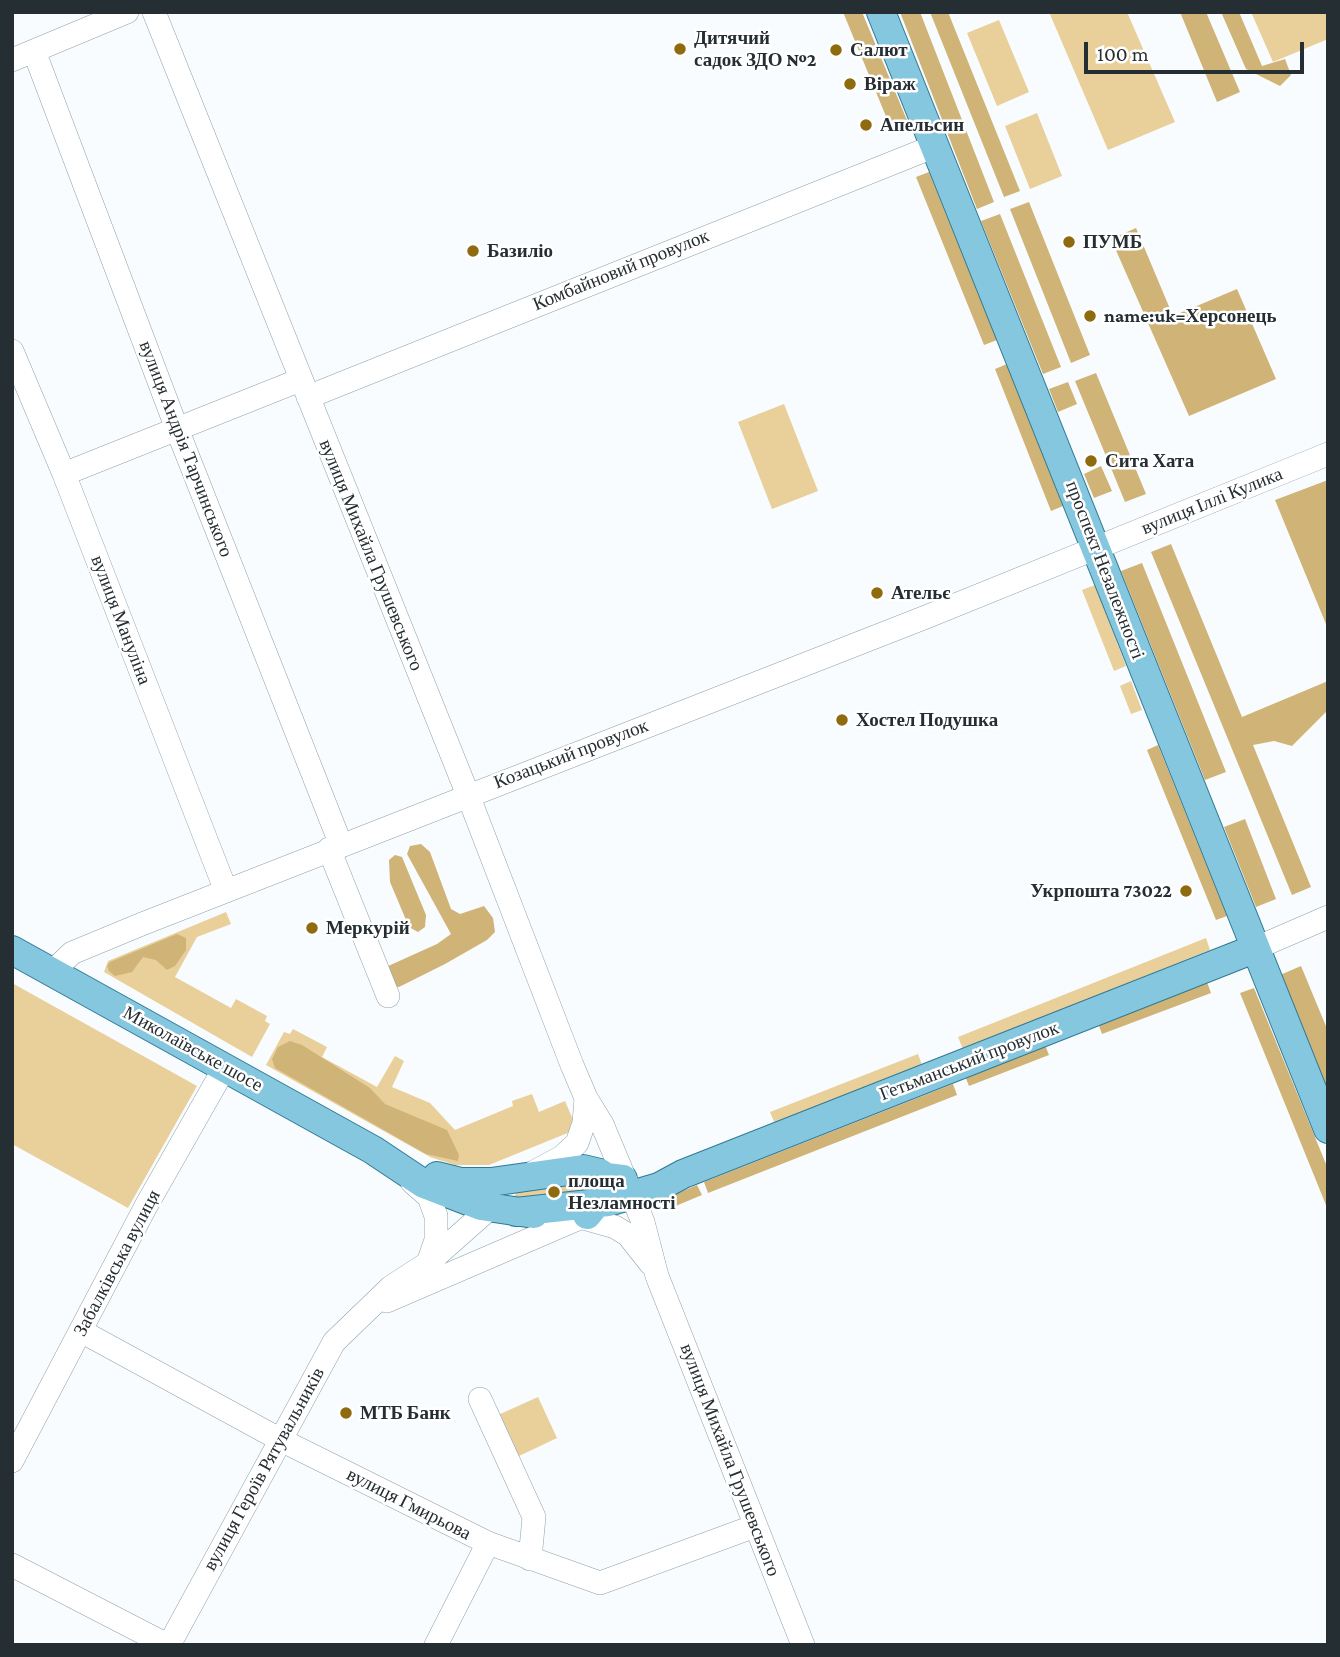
<!DOCTYPE html>
<meta charset="utf-8">
<style>
body{margin:0}
#map{position:relative;width:1340px;height:1657px;overflow:hidden;background:#f8fcfe;font-family:"Crimson Pro",serif}
canvas{display:block}
.frame{position:absolute;inset:0;border:14px solid #252e32;pointer-events:none}
.scale{position:absolute;left:1084px;top:42px;width:220px;height:32px;box-sizing:border-box;border:4px solid #252e32;border-top:0;padding-left:9px;font-size:21px;line-height:24px;white-space:nowrap;color:#252e32;-webkit-text-stroke:5px #fff;paint-order:stroke}
</style>
<div id="map">
<canvas width="1340" height="1657"></canvas>
<div class="frame"></div>
<div class="scale">100 m</div>
</div>
<script>
const context = document.querySelector('canvas').getContext('2d');
context.lineJoin = 'round';
function fillPath(path, color) {
  context.fillStyle = color;
  context.fill(path, 'evenodd');
}
function toPath(rows) {
  const path = new Path2D();
  for (const r of rows) {
    path.moveTo(r[0], r[1]);
    for (let i = 2; i < r.length; i += 2) path.lineTo(r[i], r[i + 1]);
  }
  return path;
}
function stroke(path, color, width, dash) {
  context.strokeStyle = color;
  context.lineWidth = width;
  context.lineCap = dash ? 'butt' : 'round';
  context.setLineDash(dash || []);
  context.stroke(path);
}
function write(font, color, halo, rows, align = 'center') {
  context.font = font + ' "Crimson Pro",serif';
  context.lineWidth = 5;
  context.setLineDash([]);
  context.textBaseline = 'middle';
  context.strokeStyle = halo;
  context.fillStyle = color;
  for (const [text, x, y, turn = 0] of rows) {
    context.save();
    context.translate(x, y);
    context.rotate((+turn || 0) * Math.PI / 180);
    context.textAlign = isNaN(turn) ? turn : align;
    if (halo) context.strokeText(text, 0, 0);
    context.fillText(text, 0, 0);
    context.restore();
  }
}
fillPath(toPath([
 [1049,12,1127,12,1175,122,1108,150],
 [1251,12,1328,12,1328,39,1273,62],
 [999,20,1029,92,997,106,967,33],
 [1037,113,1062,176,1030,189,1005,126],
 [784,404,818,491,772,509,738,422],
 [1095,585,1126,666,1114,671,1082,590],
 [1131,681,1142,710,1131,714,1120,686],
 [226,912,231,924,197,937,175,977,231,1008,236,999,267,1016,265,1021,270,1024,252,1057,104,972,108,961],
 [1206,938,1210,950,963,1049,958,1037],
 [12,983,197,1086,128,1208,12,1144],
 [293,1029,327,1047,322,1057,377,1087,395,1056,404,1061,392,1087,430,1103,455,1130,513,1106,512,1101,532,1094,539,1112,565,1101,574,1122,570,1132,489,1165,455,1165,430,1157,266,1065,284,1032,290,1034],
 [918,1054,922,1065,775,1124,770,1112],
 [584,1180,600,1190,513,1199,518,1190],
 [538,1397,557,1438,517,1457,498,1415]
]), '#e9cf9a');
fillPath(toPath([
 [843,12,862,12,909,125,892,131],
 [900,12,920,12,994,202,977,209],
 [930,12,948,12,1020,191,1004,197],
 [1180,12,1206,12,1240,92,1217,102],
 [1221,12,1239,12,1262,66,1285,59,1291,75,1280,86,1246,69],
 [929,172,997,340,984,345,916,177],
 [1029,202,1090,355,1071,363,1010,209],
 [1000,214,1061,367,1043,374,981,221],
 [1136,228,1173,316,1237,289,1276,379,1189,416,1111,239],
 [1007,364,1063,506,1051,511,995,369],
 [1096,373,1146,494,1125,502,1075,381],
 [1068,382,1077,404,1058,412,1049,389],
 [1101,466,1112,491,1094,498,1084,474],
 [1328,480,1328,629,1275,500],
 [1171,544,1242,717,1328,681,1328,710,1292,746,1274,741,1253,745,1311,887,1292,895,1151,552],
 [1142,563,1226,772,1205,780,1121,571],
 [1158,745,1227,916,1216,920,1147,750],
 [1245,819,1276,899,1256,907,1224,827],
 [421,844,430,852,451,909,460,914,484,906,493,918,495,932,487,940,445,964,399,987,390,986,386,967,437,944,451,934,407,854,410,846],
 [395,855,402,857,426,915,425,927,418,932,409,927,390,882,389,860],
 [177,934,186,938,186,950,175,966,167,970,156,960,143,957,132,972,115,976,109,971,107,966,110,962],
 [1301,966,1328,1031,1328,1090,1280,975],
 [1207,982,1211,993,1102,1034,1098,1023],
 [1254,988,1328,1169,1328,1210,1240,993],
 [290,1041,302,1045,370,1088,385,1104,447,1130,459,1155,458,1161,426,1154,275,1068,272,1059,278,1047],
 [1045,1045,1049,1055,969,1086,965,1076],
 [953,1084,957,1095,708,1193,704,1182],
 [697,1185,702,1195,666,1210,662,1200]
]), '#d0b376');
const minor = toPath([
 [154,12,468,795,572,1065,586,1098,602,1124,643,1222,657,1276,803,1645],
 [34,51,177,429,341,845],
 [12,60,127,12],
 [12,351,64,474,226,891],
 [308,397,935,146],
 [64,474,300,380],
 [329,849,388,996],
 [1254,949,1328,917],
 [52,972,72,953,142,924,926,617,1328,454],
 [534,1172,562,1157,577,1143,584,1123,586,1098],
 [412,1182,429,1197,436,1216,436,1240,428,1263],
 [583,1218,615,1227,628,1235,650,1263],
 [387,1301,603,1208],
 [81,1331,279,1439,488,1543,600,1583,755,1526],
 [480,1399,534,1517,530,1559],
 [12,1461,146,1206,225,1067],
 [12,1565,167,1645],
 [169,1645,334,1342,391,1287,428,1263,490,1208],
 [436,1645,488,1543]
]);
const major = toPath([
 [881,12,1328,1129],
 [12,950,373,1150,424,1184,481,1206,534,1214],
 [437,1176,461,1182,491,1182,583,1169,600,1173,606,1177,623,1179],
 [516,1212,608,1202,659,1187,683,1174,1254,949],
 [587,1215,601,1198,606,1177]
]);
stroke(minor, '#8da2ac', 24);
stroke(major, '#2f7994', 30);
stroke(minor, '#fff', 23);
stroke(major, '#85c7de', 28);
for (const [x, y, r, color] of [
 [680,49,7,"#8e6b0f"],
 [836,50,7,"#8e6b0f"],
 [850,84,7,"#8e6b0f"],
 [866,125,7,"#8e6b0f"],
 [1069,242,7,"#8e6b0f"],
 [473,251,7,"#8e6b0f"],
 [1090,316,7,"#8e6b0f"],
 [1091,461,7,"#8e6b0f"],
 [877,593,7,"#8e6b0f"],
 [842,720,7,"#8e6b0f"],
 [1186,891,7,"#8e6b0f"],
 [312,928,7,"#8e6b0f"],
 [554,1192,7,"#8e6b0f"],
 [346,1413,7,"#8e6b0f"]
]) {
  const dot = new Path2D();
  dot.arc(x, y, r, 0, 2 * Math.PI);
  context.fillStyle = color;
  context.fill(dot);
  stroke(dot, '#fff', 2.5);
}
write('bold 19px', '#252e32', '#fff', [
 ["Дитячий",694,38],
 ["садок ЗДО №2",694,60],
 ["Салют",850,50],
 ["Віраж",864,84],
 ["Апельсин",880,125],
 ["ПУМБ",1083,242],
 ["Базиліо",487,251],
 ["name:uk=Херсонець",1104,316],
 ["Сита Хата",1105,461],
 ["Ательє",891,593],
 ["Хостел Подушка",856,720],
 ["Укрпошта 73022",1172,891,"right"],
 ["Меркурій",326,928],
 ["площа",568,1181],
 ["Незламності",568,1203],
 ["МТБ Банк",360,1413]
], 'left');
write('19px', '#252e32', '#fff', [
 ["Комбайновий провулок",621,270,-22],
 ["вулиця Андрія Тарчинського",186,449,69],
 ["вулиця Іллі Кулика",1212,501,-22],
 ["вулиця Михайла Грушевського",371,555,68],
 ["проспект Незалежності",1105,570,69],
 ["вулиця Мануліна",121,620,69],
 ["Козацький провулок",571,754,-21],
 ["Миколаївське шосе",193,1049,29],
 ["Гетьманський провулок",969,1061,-21],
 ["Забалківська вулиця",117,1263,-62],
 ["вулиця Михайла Грушевського",730,1460,69],
 ["вулиця Героїв Рятувальників",264,1469,-61],
 ["вулиця Гмирьова",409,1504,27]
]);
</script>
